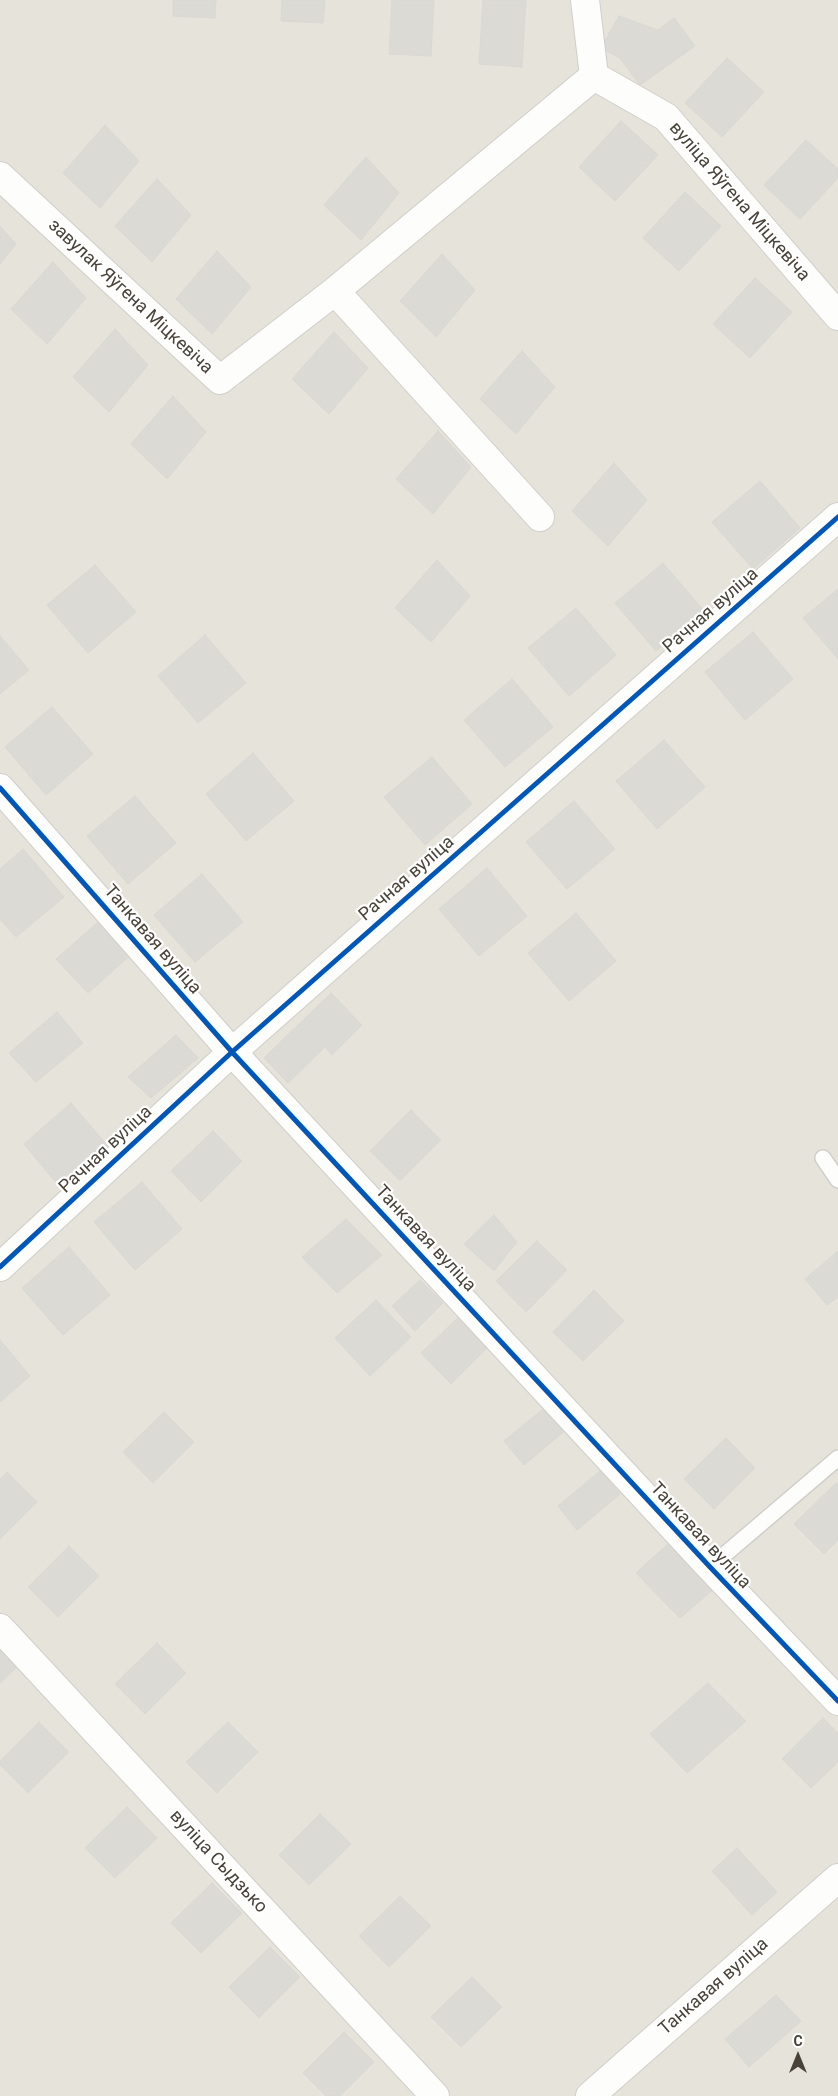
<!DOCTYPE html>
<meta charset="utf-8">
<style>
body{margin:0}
#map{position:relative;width:838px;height:2096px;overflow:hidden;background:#f2f1ec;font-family:Roboto,sans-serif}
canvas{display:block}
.north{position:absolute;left:773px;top:2031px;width:50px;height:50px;-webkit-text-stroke:4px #fff;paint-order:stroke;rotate:0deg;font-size:14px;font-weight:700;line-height:20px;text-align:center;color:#484238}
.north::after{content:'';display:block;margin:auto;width:18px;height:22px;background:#484238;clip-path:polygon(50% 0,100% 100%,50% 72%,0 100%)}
</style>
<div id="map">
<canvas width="838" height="2096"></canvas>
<div class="north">С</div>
</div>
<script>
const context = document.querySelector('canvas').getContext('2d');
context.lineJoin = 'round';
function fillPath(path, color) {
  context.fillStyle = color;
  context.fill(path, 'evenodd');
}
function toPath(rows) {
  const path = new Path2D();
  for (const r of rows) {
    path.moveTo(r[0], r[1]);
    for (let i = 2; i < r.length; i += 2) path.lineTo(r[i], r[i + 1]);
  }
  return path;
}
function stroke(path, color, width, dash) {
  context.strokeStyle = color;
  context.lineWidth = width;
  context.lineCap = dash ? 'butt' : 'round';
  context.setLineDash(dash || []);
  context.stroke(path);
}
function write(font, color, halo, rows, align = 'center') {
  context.font = font + ' Roboto,sans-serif';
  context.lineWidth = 4.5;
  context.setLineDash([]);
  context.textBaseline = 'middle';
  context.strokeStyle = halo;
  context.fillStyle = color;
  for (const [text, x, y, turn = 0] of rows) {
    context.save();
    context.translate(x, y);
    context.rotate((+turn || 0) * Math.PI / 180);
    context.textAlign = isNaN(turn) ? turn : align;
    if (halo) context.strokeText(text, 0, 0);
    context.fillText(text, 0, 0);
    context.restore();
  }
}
fillPath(toPath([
 [0,0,838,0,838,2096,0,2096]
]), '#e5e3da');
const building = toPath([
 [173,0,216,0,215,18,173,16,173,0],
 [282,0,325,0,323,23,281,21,282,0],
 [392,0,434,0,431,56,389,54,392,0],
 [483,0,526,0,522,67,479,64,483,0],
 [619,16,658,30,674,18,695,46,640,85,620,58,601,48,619,16],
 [727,58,764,92,722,137,685,103,727,58],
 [621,121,658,155,615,201,579,167,621,121],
 [105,125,139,161,100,208,63,173,105,125],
 [806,140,838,169,838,178,800,219,764,185,806,140],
 [366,157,399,193,361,240,324,205,366,157],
 [157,179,191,215,152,262,115,226,157,179],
 [685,192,721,226,679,271,643,238,685,192],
 [0,226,16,244,0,264,0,226],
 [217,251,251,287,212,334,176,299,217,251],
 [442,254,475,290,436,337,400,301,442,254],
 [53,262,86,298,47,344,11,309,53,262],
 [755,278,792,312,750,358,713,324,755,278],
 [115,329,148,365,109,412,73,377,115,329],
 [334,332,368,368,329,414,292,379,334,332],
 [522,351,555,387,516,434,480,399,522,351],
 [173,396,206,432,167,479,131,444,173,396],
 [438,431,471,467,433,514,396,479,438,431],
 [614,463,647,500,608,546,572,511,614,463],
 [760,481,800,528,753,569,712,522,760,481],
 [437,560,470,596,431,642,395,608,437,560],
 [663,563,704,611,656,651,615,603,663,563],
 [95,565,136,612,88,653,47,605,95,565],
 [838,589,838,659,803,618,838,589],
 [576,608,616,655,569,696,528,648,576,608],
 [753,632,793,679,745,720,705,672,753,632],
 [205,635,246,683,198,723,158,676,205,635],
 [0,636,29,670,0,694,0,636],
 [512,679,553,727,505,767,464,720,512,679],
 [52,707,93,754,46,795,5,747,52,707],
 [664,740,705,787,657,829,616,781,664,740],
 [253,753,294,801,246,841,206,794,253,753],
 [432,757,472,804,425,845,384,797,432,757],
 [135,796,176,843,128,884,87,836,135,796],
 [574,801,615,849,567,889,526,842,574,801],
 [23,849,64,897,16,937,0,919,0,869,23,849],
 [487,868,527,916,479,956,439,909,487,868],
 [202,874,243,922,195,962,154,915,202,874],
 [576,913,616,961,569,1001,528,953,576,913],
 [103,918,135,951,88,993,56,959,103,918],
 [331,993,362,1025,332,1055,325,1047,288,1083,264,1058,331,993],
 [57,1012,83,1043,36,1082,9,1053,57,1012],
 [176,1035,198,1058,151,1098,128,1077,176,1035],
 [71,1103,112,1151,64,1192,24,1144,71,1103],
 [411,1110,441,1140,400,1181,370,1151,411,1110],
 [213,1131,242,1161,201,1202,171,1171,213,1131],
 [142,1182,182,1229,135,1270,94,1222,142,1182],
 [494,1215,517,1242,494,1271,464,1244,494,1215],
 [346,1219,382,1255,337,1293,302,1257,346,1219],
 [537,1241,567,1270,526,1312,496,1281,537,1241],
 [69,1247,110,1295,63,1335,22,1288,69,1247],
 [838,1251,838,1297,827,1305,805,1279,838,1251],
 [420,1280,443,1303,415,1331,392,1306,420,1280],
 [594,1290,624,1321,583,1361,553,1332,594,1290],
 [376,1300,411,1337,370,1376,335,1338,376,1300],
 [463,1313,492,1343,451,1384,421,1353,463,1313],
 [0,1340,30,1376,0,1402,0,1340],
 [547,1406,567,1429,524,1465,504,1441,547,1406],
 [164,1412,194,1442,153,1483,123,1452,164,1412],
 [726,1438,755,1468,714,1509,684,1479,726,1438],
 [600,1471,620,1494,577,1530,558,1506,600,1471],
 [7,1472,37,1502,0,1539,0,1479,7,1472],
 [836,1483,838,1486,838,1540,824,1554,794,1524,836,1483],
 [670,1542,715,1588,680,1618,636,1573,670,1542],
 [69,1546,99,1576,58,1617,28,1587,69,1546],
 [157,1643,186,1673,145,1714,115,1684,157,1643],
 [0,1648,18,1666,0,1683,0,1648],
 [708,1683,746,1721,687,1773,650,1734,708,1683],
 [823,1718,838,1733,838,1762,811,1788,782,1759,823,1718],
 [39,1722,69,1752,28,1793,0,1765,0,1761,39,1722],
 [228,1722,258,1752,217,1793,186,1762,228,1722],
 [127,1807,157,1838,115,1878,85,1848,127,1807],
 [320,1814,351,1844,309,1885,279,1855,320,1814],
 [737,1848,777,1892,752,1915,712,1871,737,1848],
 [212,1883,242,1913,201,1953,171,1923,212,1883],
 [400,1896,431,1926,389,1967,359,1936,400,1896],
 [270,1947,300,1977,259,2018,229,1987,270,1947],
 [472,1977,502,2007,461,2047,431,2017,472,1977],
 [776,1995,801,2021,749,2067,725,2039,776,1995],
 [344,2032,374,2062,340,2096,326,2096,303,2073,344,2032]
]);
fillPath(building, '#dbdad5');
stroke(building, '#dad8d2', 1);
const service = toPath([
 [823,1158,838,1180],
 [710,1567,838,1458]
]);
const minor = toPath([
 [585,0,594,76,666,117,838,316],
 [0,176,220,380,335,291,594,76],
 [335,291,540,517],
 [0,788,232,1052,710,1567,838,1701],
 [0,1267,232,1052,838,517],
 [590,2096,838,1878]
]);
const tertiary = toPath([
 [0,1628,435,2096]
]);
stroke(service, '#d0ceca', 18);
stroke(minor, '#d0ceca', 30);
stroke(tertiary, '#d0ceca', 30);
stroke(service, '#fdfdfc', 15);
stroke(minor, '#fdfdfc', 28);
stroke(tertiary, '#fdfdfc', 28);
stroke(toPath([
 [0,788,232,1052,710,1567,838,1701],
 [0,1267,232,1052,838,517]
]), '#0057b8', 5);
write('18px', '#484238', '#fff', [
 ["вуліца Яўгена Міцкевіча",739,202,49],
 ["завулак Яўгена Міцкевіча",130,297,43],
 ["Рачная вуліца",711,611,-41],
 ["Рачная вуліца",407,879,-41],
 ["Танкавая вуліца",152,940,49],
 ["Рачная вуліца",106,1150,-43],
 ["Танкавая вуліца",425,1239,47],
 ["Танкавая вуліца",700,1536,47],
 ["вуліца Сыдзько",218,1862,47],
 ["Танкавая вуліца",714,1987,-41]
]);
</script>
